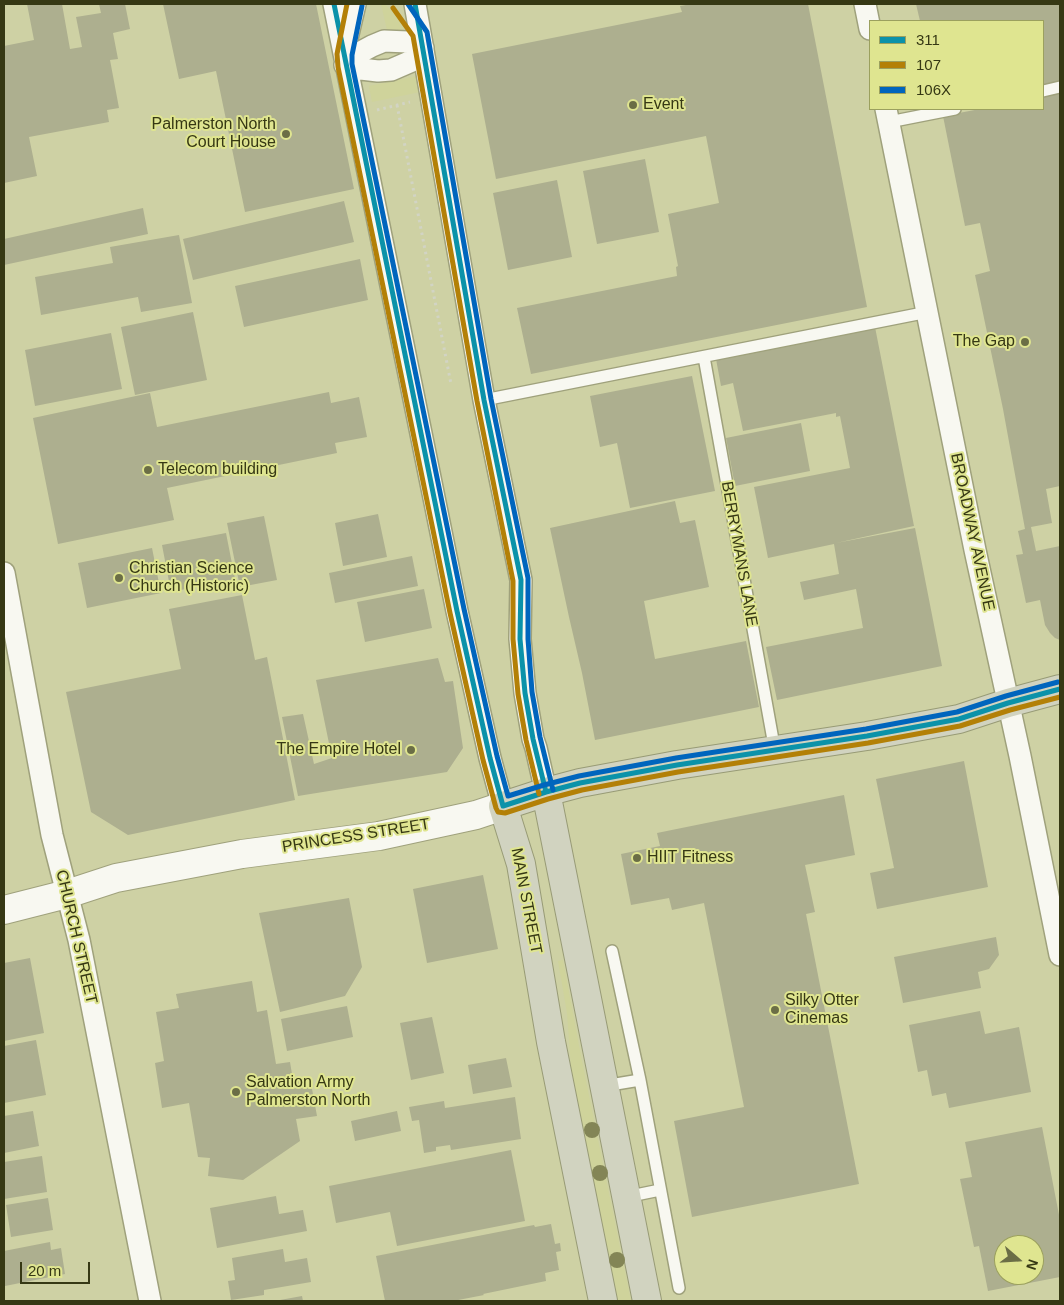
<!DOCTYPE html>
<style>
body{margin:0}
#map{position:relative;width:1064px;height:1305px;overflow:hidden;background:#ced1a4;font-family:Helvetica,sans-serif}
canvas{display:block}
.frame{position:absolute;inset:0;border:5px solid #363814;pointer-events:none}
.legend{position:absolute;left:869px;top:20px;width:175px;height:90px;box-sizing:border-box;background:#dfe590;border:1px solid #9ba05e;margin:0;padding:6px 9px;list-style:none;font-size:15px;color:#363814}
.legend li{display:flex;align-items:center;gap:10px;height:25px}
.legend b{width:25px;border:1px solid #9ba05e}
.north{position:absolute;left:994px;top:1235px;width:50px;height:50px;box-sizing:border-box;background:#dfe590;border:1px solid #9ba05e;border-radius:50%;rotate:109deg;font-size:14px;font-weight:700;line-height:20px;text-align:center;color:#363814}
.north::after{content:'';display:block;margin:auto;width:18px;height:22px;background:#6b6e46;clip-path:polygon(50% 0,100% 100%,50% 72%,0 100%)}
.scale{position:absolute;left:20px;top:1262px;width:70px;height:22px;box-sizing:border-box;border:2px solid #363814;border-top:0;padding-left:6px;font-size:15px;line-height:18px;white-space:nowrap;color:#363814;-webkit-text-stroke:4px #dfe590;paint-order:stroke}
</style>
<div id="map">
<canvas width="1064" height="1305"></canvas>
<div class="frame"></div>
<ul class="legend">
<li><b style="height:6px;background:#0b92a9"></b>311</li>
<li><b style="height:6px;background:#b38007"></b>107</li>
<li><b style="height:6px;background:#0065bd"></b>106X</li>
</ul>
<div class="north">N</div>
<div class="scale">20 m</div>
</div>
<script>
const context = document.querySelector('canvas').getContext('2d');
context.lineJoin = 'round';
function fillPath(path, color) {
  context.fillStyle = color;
  context.fill(path, 'evenodd');
}
function toPath(rows) {
  const path = new Path2D();
  for (const r of rows) {
    path.moveTo(r[0], r[1]);
    for (let i = 2; i < r.length; i += 2) path.lineTo(r[i], r[i + 1]);
  }
  return path;
}
function stroke(path, color, width, dash) {
  context.strokeStyle = color;
  context.lineWidth = width;
  context.lineCap = dash ? 'butt' : 'round';
  context.setLineDash(dash || []);
  context.stroke(path);
}
function write(font, color, halo, rows, align = 'center') {
  context.font = font + ' Helvetica,sans-serif';
  context.lineWidth = 4;
  context.setLineDash([]);
  context.textBaseline = 'middle';
  context.strokeStyle = halo;
  context.fillStyle = color;
  for (const [text, x, y, turn = 0] of rows) {
    context.save();
    context.translate(x, y);
    context.rotate((+turn || 0) * Math.PI / 180);
    context.textAlign = isNaN(turn) ? turn : align;
    if (halo) context.strokeText(text, 0, 0);
    context.fillText(text, 0, 0);
    context.restore();
  }
}
fillPath(toPath([
 [381,4,385,4,401,20,404,29,403,30,387,30],
 [417,76,420,92,372,102,369,86],
 [563,960,582,1061,631,1301,618,1301,571,1068,567,1013,558,961]
]), '#cfd39b');
fillPath(toPath([
 [27,4,62,4,70,49,82,47,76,17,101,13,99,4,125,4,130,29,113,33,118,59,110,60,119,108,107,110,109,122,29,137,37,176,4,183,4,46,34,40],
 [163,4,316,4,354,189,245,212,216,71,179,79],
 [692,4,808,4,867,307,531,374,517,308,677,276,676,267,678,266,668,214,719,203,706,136,496,179,472,54,682,12,680,6],
 [916,4,1060,4,1060,486,1046,489,1052,523,1031,527,1036,551,1060,546,1060,640,1055,638,1050,633,1045,625,1040,600,1026,603,1016,555,1023,554,1018,531,1025,529,1003,409,975,275,990,271,980,223,965,226,943,116,980,109,1043,109,1043,21,920,21],
 [645,159,659,232,597,244,583,171],
 [557,180,572,257,508,270,493,193],
 [344,201,354,242,193,280,183,239],
 [143,208,148,234,4,265,4,239],
 [179,235,192,303,141,312,138,297,41,315,35,277,113,263,110,247],
 [360,259,368,300,244,327,235,286],
 [193,312,207,380,135,395,121,327],
 [875,327,914,526,836,543,915,528,942,666,777,700,766,647,863,628,856,589,804,600,800,582,839,574,834,544,768,558,754,487,850,468,840,416,836,417,836,413,743,431,733,383,721,386,716,359],
 [111,333,122,389,35,406,25,350],
 [692,376,715,491,630,508,617,443,600,447,590,396],
 [329,392,331,403,359,397,367,437,335,443,337,453,167,488,174,520,58,544,33,418,150,393,157,427],
 [801,423,810,471,735,486,726,438],
 [675,501,680,523,695,520,709,587,644,601,655,659,746,641,759,707,595,740,582,673,569,617,550,528],
 [378,514,387,557,343,566,335,523],
 [264,516,277,580,240,587,227,523],
 [226,533,235,579,171,592,162,545],
 [152,548,161,593,87,608,78,563],
 [412,556,418,586,335,603,329,573],
 [424,589,432,628,365,642,357,602],
 [242,595,255,660,267,657,295,800,128,835,91,812,66,692,181,669,169,609],
 [438,658,445,682,453,681,463,748,447,772,298,796,282,717,303,714,314,764,332,758,316,680],
 [964,761,988,887,877,909,870,873,894,868,876,779],
 [844,795,855,855,805,865,815,912,806,914,859,1184,692,1217,674,1121,744,1107,704,903,672,910,669,898,631,905,621,854,660,846,657,833],
 [483,875,498,949,427,963,413,889],
 [349,898,362,967,345,996,280,1012,259,913],
 [996,937,999,955,989,969,978,972,981,988,903,1003,894,957],
 [30,958,44,1033,4,1041,4,963],
 [252,981,257,1012,267,1010,276,1064,290,1062,293,1080,310,1078,317,1116,296,1119,300,1141,243,1180,208,1176,210,1158,198,1157,189,1103,162,1108,155,1063,164,1061,156,1012,179,1008,176,994],
 [347,1006,353,1037,287,1051,281,1019],
 [980,1011,985,1034,1019,1027,1031,1092,949,1108,946,1093,932,1096,927,1070,918,1072,909,1025],
 [432,1017,444,1073,411,1080,400,1023],
 [36,1040,46,1095,4,1103,4,1046],
 [506,1058,512,1087,473,1094,468,1065],
 [515,1097,521,1139,451,1150,450,1145,436,1147,436,1151,424,1153,419,1120,412,1121,409,1107,444,1101,445,1108],
 [33,1111,39,1146,4,1153,4,1116],
 [397,1111,401,1131,355,1141,351,1121],
 [1042,1127,1060,1220,1060,1277,988,1291,979,1246,974,1247,960,1179,972,1177,965,1142],
 [1004,1245,1034,1245,1034,1275,1004,1275],
 [511,1150,525,1221,397,1246,390,1212,336,1223,329,1186],
 [42,1156,47,1192,4,1199,4,1162],
 [276,1196,279,1214,303,1210,307,1231,217,1248,210,1208],
 [48,1198,53,1230,11,1237,6,1205],
 [551,1224,555,1244,560,1243,561,1251,556,1252,559,1270,545,1273,546,1281,483,1294,484,1295,453,1301,385,1301,376,1256,534,1225,535,1227],
 [50,1242,51,1250,61,1248,65,1274,5,1286,4,1251],
 [283,1249,285,1262,307,1258,311,1282,264,1290,264,1295,231,1300,228,1281,235,1280,232,1258],
 [302,1296,303,1301,280,1301,280,1300]
]), '#adaf8f');
const lane = toPath([
 [1043,91,1060,87],
 [889,122,955,109],
 [704,357,775,751],
 [484,400,928,312],
 [612,951,640,1080,679,1288],
 [604,1086,640,1080],
 [626,1197,660,1190]
]);
const street = toPath([
 [334,4,457,611,490,758,503,806],
 [415,4,484,400,521,580,520,639,525,693,533,739,536,748,546,792],
 [865,4,870,29],
 [345,47,355,4],
 [345,65,359,53,372,46,384,41,408,42,423,48],
 [345,65,361,69,378,71,391,70,414,60,423,48],
 [886,109,975,550,1020,756,1060,955],
 [4,573,52,835,79,940,150,1301]
]);
const secondary = toPath([
 [4,910,67,894,116,878,242,854,379,836,476,815,503,806]
]);
const highway = toPath([
 [546,792,647,1301],
 [603,1301,551,1042,521,864,503,806,546,792,580,783,677,765,867,736,959,719,1008,703,1060,689]
]);
stroke(lane, '#9fa17c', 14);
stroke(street, '#9fa17c', 24);
stroke(secondary, '#9fa17c', 30);
stroke(highway, '#989b76', 30);
stroke(toPath([
 [397,105,451,384],
 [377,110,410,102]
]), '#d2d4c4', 3, [2.5, 4]);
stroke(lane, '#f8f8f1', 11);
stroke(street, '#f8f8f1', 21);
stroke(secondary, '#f8f8f1', 28);
stroke(highway, '#d1d3c0', 28);
stroke(toPath([
 [334,4,457,611,490,758,503,806,546,792,580,783,677,765,867,736,959,719,1008,703,1060,689],
 [415,4,484,400,521,580,520,639,525,693,533,739,546,792]
]), '#0b92a9', 5);
stroke(toPath([
 [347,4,337,54,338,67,450,613,483,760,496,808,498,812,505,813,548,799,582,790,678,772,868,743,960,726,1010,710,1060,697],
 [393,8,413,36,477,401,513,581,513,639,518,694,526,740,539,794]
]), '#b38007', 5);
stroke(toPath([
 [408,4,427,32,491,399,528,578,528,639,532,692,540,737,553,790],
 [362,6,352,55,352,64,464,609,497,756,508,796,544,785,579,776,676,758,866,729,957,712,1006,696,1058,682]
]), '#0065bd', 5);
context.fillStyle = '#838556';
for (const [x, y] of [
 [592,1130],
 [600,1173],
 [617,1260]
]) {
  context.beginPath();
  context.arc(x, y, 8, 0, 2 * Math.PI);
  context.fill();
}
for (const [x, y, r, color] of [
 [633,105,5,"#6b6e46"],
 [286,134,5,"#6b6e46"],
 [1025,342,5,"#6b6e46"],
 [148,470,5,"#6b6e46"],
 [119,578,5,"#6b6e46"],
 [411,750,5,"#6b6e46"],
 [637,858,5,"#6b6e46"],
 [775,1010,5,"#6b6e46"],
 [236,1092,5,"#6b6e46"]
]) {
  const dot = new Path2D();
  dot.arc(x, y, r, 0, 2 * Math.PI);
  context.fillStyle = color;
  context.fill(dot);
  stroke(dot, '#dfe590', 2);
}
write('16px', '#363814', '#dfe590', [
 ["Event",643,105],
 ["Palmerston North",276,125,"right"],
 ["Court House",276,143,"right"],
 ["The Gap",1015,342,"right"],
 ["Telecom building",158,470],
 ["Christian Science",129,569],
 ["Church (Historic)",129,587],
 ["The Empire Hotel",401,750,"right"],
 ["HIIT Fitness",647,858],
 ["Silky Otter",785,1001],
 ["Cinemas",785,1019],
 ["Salvation Army",246,1083],
 ["Palmerston North",246,1101]
], 'left');
write('16px', '#363814', '#dfe590', [
 ["BROADWAY AVENUE",972,532,78],
 ["BERRYMANS LANE",739,554,80],
 ["PRINCESS STREET",356,836,-9],
 ["MAIN STREET",526,901,79],
 ["CHURCH STREET",76,937,77]
]);
</script>
